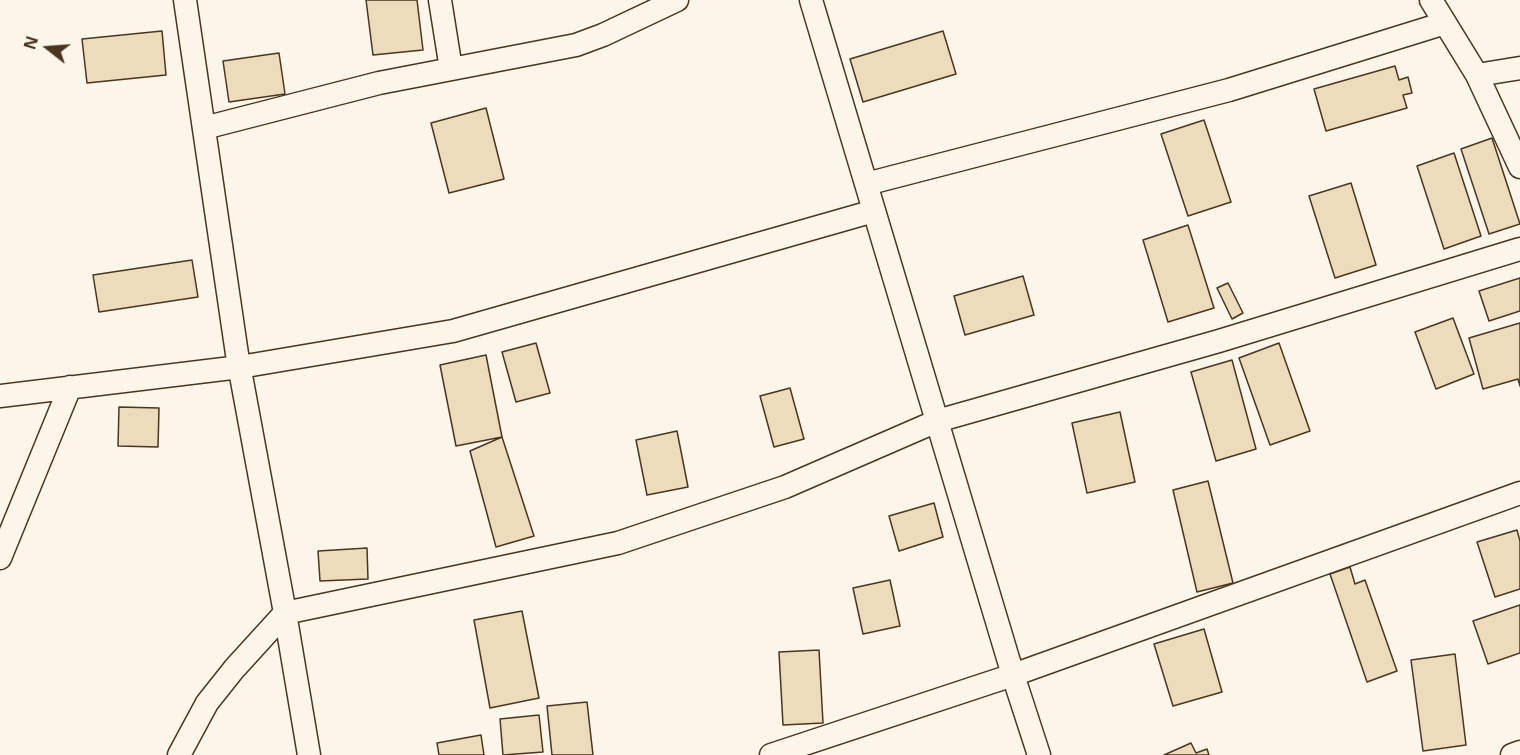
<!DOCTYPE html>
<style>
body{margin:0}
#map{position:relative;width:1520px;height:755px;overflow:hidden;background:#fbf6e9;font-family:"Open Sans",sans-serif}
canvas{display:block}
.north{position:absolute;left:18px;top:18px;width:60px;height:60px;-webkit-text-stroke:4px #fbf6e9;paint-order:stroke;rotate:287deg;font-size:16px;font-weight:700;line-height:24px;text-align:center;color:#4a3520}
.north::after{content:'';display:block;margin:auto;width:21px;height:27px;background:#4a3520;clip-path:polygon(50% 0,100% 100%,50% 72%,0 100%)}
</style>
<div id="map">
<canvas width="1520" height="755"></canvas>
<div class="north">N</div>
</div>
<script>
const context = document.querySelector('canvas').getContext('2d');
context.lineJoin = 'round';
function fillPath(path, color) {
  context.fillStyle = color;
  context.fill(path, 'evenodd');
}
function toPath(rows) {
  const path = new Path2D();
  for (const r of rows) {
    path.moveTo(r[0], r[1]);
    for (let i = 2; i < r.length; i += 2) path.lineTo(r[i], r[i + 1]);
  }
  return path;
}
function stroke(path, color, width, dash) {
  context.strokeStyle = color;
  context.lineWidth = width;
  context.lineCap = dash ? 'butt' : 'round';
  context.setLineDash(dash || []);
  context.stroke(path);
}
const building = toPath([
 [366,0,417,0,423,50,373,55,366,0],
 [162,31,166,75,87,83,82,39,162,31],
 [943,31,956,74,863,102,850,59,943,31],
 [279,53,285,94,229,102,223,61,279,53],
 [1395,66,1399,80,1408,77,1412,93,1403,95,1407,108,1326,131,1314,89,1395,66],
 [486,108,504,179,449,193,431,123,486,108],
 [1204,120,1231,202,1188,216,1161,134,1204,120],
 [1492,138,1520,224,1489,234,1461,149,1492,138],
 [1454,153,1481,236,1444,249,1417,166,1454,153],
 [1351,183,1376,265,1335,278,1309,196,1351,183],
 [1188,225,1214,308,1168,322,1143,240,1188,225],
 [192,260,198,297,99,312,93,275,192,260],
 [1023,276,1034,315,965,335,954,296,1023,276],
 [1520,278,1520,311,1489,321,1479,291,1520,278],
 [1228,283,1243,313,1232,319,1217,288,1228,283],
 [1453,318,1474,374,1436,389,1415,332,1453,318],
 [1520,323,1520,386,1518,379,1483,389,1469,338,1520,323],
 [536,343,550,393,516,402,502,352,536,343],
 [1279,343,1310,431,1270,445,1239,358,1279,343],
 [486,355,502,437,456,446,440,365,486,355],
 [1232,360,1256,449,1216,461,1191,372,1232,360],
 [790,388,804,439,774,447,760,396,790,388],
 [119,407,159,408,158,447,118,446,119,407],
 [1120,412,1135,482,1087,493,1072,423,1120,412],
 [677,431,688,487,647,495,636,440,677,431],
 [502,437,534,536,496,547,470,451,502,437],
 [1208,481,1233,583,1197,592,1173,490,1208,481],
 [934,503,943,537,899,551,889,516,934,503],
 [1517,530,1520,541,1520,589,1495,597,1477,542,1517,530],
 [367,548,368,579,320,581,318,551,367,548],
 [1350,567,1355,584,1365,580,1397,671,1367,682,1330,574,1350,567],
 [890,580,900,626,863,634,853,588,890,580],
 [1520,605,1520,653,1488,664,1473,621,1520,605],
 [522,611,539,698,490,708,474,620,522,611],
 [1204,629,1222,692,1173,706,1154,644,1204,629],
 [819,650,823,723,783,725,779,652,819,650],
 [1455,654,1466,745,1423,751,1411,660,1455,654],
 [587,702,593,755,552,755,547,706,587,702],
 [539,715,543,752,503,755,500,719,539,715],
 [481,735,484,755,439,755,437,743,481,735],
 [1191,743,1196,753,1207,749,1209,755,1164,755,1191,743]
]);
fillPath(building, '#ecdcbc');
stroke(building, '#4a3520', 1.5);
const street = toPath([
 [185,0,237,354,285,613,309,755],
 [440,0,451,69],
 [811,0,1013,675,1039,755],
 [1431,0,1477,75,1520,167],
 [1477,75,1520,68],
 [204,128,379,83,576,45,603,35,677,0],
 [866,184,1229,90,1445,23],
 [0,396,240,367,453,331,874,211],
 [0,558,70,387],
 [179,755,207,703,234,669,285,613,618,543,785,487,937,421,1219,341,1520,249],
 [771,755,1013,675,1520,493],
 [1512,755,1520,752]
]);
stroke(street, '#4a3520', 25);
stroke(street, '#fbf6e9', 22);
</script>
